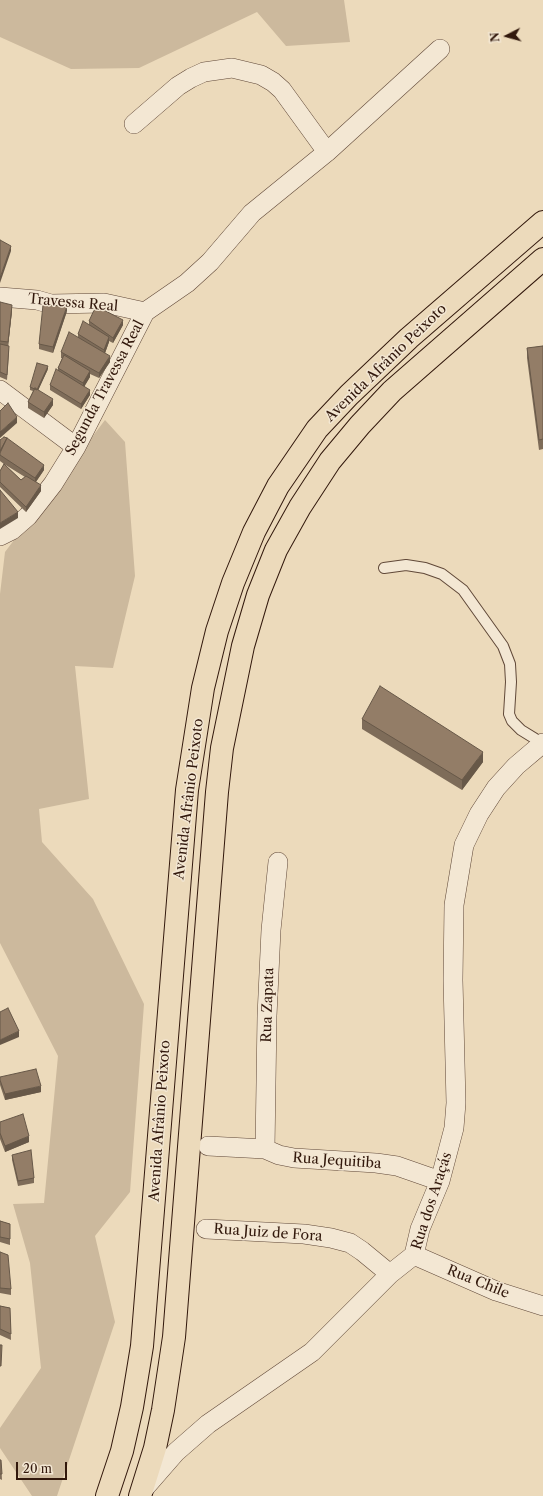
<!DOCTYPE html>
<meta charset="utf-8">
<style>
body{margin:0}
#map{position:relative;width:543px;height:1496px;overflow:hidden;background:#ecdabb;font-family:"Libre Caslon Text",serif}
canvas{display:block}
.north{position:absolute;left:487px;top:16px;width:40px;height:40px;-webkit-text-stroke:3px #f3e7d3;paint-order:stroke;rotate:264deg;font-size:11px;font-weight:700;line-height:16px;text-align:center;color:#32180c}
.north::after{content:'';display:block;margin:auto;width:14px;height:18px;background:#32180c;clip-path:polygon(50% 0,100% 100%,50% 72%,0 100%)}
.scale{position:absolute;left:16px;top:1462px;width:51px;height:18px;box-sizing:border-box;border:2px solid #32180c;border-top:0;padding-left:5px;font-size:12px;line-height:14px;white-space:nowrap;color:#32180c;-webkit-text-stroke:3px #f3e7d3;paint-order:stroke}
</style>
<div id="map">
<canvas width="543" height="1496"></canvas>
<div class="north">N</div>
<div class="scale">20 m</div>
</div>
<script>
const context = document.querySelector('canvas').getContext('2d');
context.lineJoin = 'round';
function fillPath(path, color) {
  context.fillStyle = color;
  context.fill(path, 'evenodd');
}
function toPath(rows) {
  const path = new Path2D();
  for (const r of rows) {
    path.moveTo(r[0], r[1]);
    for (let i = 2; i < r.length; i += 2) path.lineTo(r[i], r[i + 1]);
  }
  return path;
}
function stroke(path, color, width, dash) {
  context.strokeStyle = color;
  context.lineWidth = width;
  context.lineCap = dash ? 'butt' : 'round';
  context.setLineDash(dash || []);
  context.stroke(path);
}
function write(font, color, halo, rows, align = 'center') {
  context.font = font + ' "Libre Caslon Text",serif';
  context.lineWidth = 3;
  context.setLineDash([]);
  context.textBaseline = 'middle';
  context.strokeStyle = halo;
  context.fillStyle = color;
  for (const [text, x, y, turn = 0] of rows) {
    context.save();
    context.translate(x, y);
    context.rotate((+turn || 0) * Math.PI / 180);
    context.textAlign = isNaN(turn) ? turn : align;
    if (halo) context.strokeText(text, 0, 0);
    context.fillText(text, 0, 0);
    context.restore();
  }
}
fillPath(toPath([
 [0,0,344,0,350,42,286,46,257,12,139,68,71,69,0,37],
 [105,420,125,442,135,576,113,668,75,666,89,799,39,809,42,842,93,899,144,1004,130,1192,95,1236,115,1322,57,1496,32,1496,0,1448,0,1428,41,1368,30,1263,13,1204,44,1203,58,1056,0,943,0,594,5,552]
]), '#ccb99d');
const lane = toPath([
 [384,568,406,565,425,568,442,574,463,590,503,646,510,664,511,682,509,714,512,721,521,730,542,743]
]);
const street = toPath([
 [134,124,178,86,191,78,204,72,232,68,261,75,273,82,282,90,327,152],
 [0,297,37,300,51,304,104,303,145,312],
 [0,390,76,447],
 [0,536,12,530,28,516,53,484,76,447,145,312,187,283,210,262,252,213,327,152,440,49],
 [208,1146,265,1149,279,1155,294,1158,376,1163,397,1166,440,1181],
 [265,1149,267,1016,271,930,278,862],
 [206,1229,304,1234,331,1238,350,1243,362,1251,390,1274],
 [414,1255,496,1291,543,1306],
 [142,1491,176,1452,208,1424,312,1352,390,1274,414,1255,420,1229,440,1181,454,1128,456,1103,453,980,454,905,464,845,479,814,496,788,516,766,543,743]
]);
const primary = toPath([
 [107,1496,122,1451,132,1407,142,1346,187,790,203,688,217,631,233,583,254,532,278,486,317,429,349,395,409,338,543,222],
 [140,1496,155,1448,163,1410,174,1337,217,792,222,748,243,646,258,595,276,550,300,507,330,461,360,425,392,391,543,259]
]);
stroke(lane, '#604838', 12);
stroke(street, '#604838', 20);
stroke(primary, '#32180c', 24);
stroke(lane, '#f3e7d3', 10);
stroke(street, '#f3e7d3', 19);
stroke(primary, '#ecdabb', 22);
fillPath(toPath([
 [0,302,12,311,8,346,9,352,7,380,0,377],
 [67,311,53,353,39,349,39,344],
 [89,321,123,325,113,343,109,341,109,342,105,353,110,362,99,378,90,374,90,377,84,386,90,395,81,409,50,390,50,385,58,370,58,368,62,358,61,358,61,352,78,337,78,334,89,325],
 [543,346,543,449,539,450,527,358,527,348],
 [48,369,38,390,53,405,44,418,28,408,28,402,33,391,30,390,30,387],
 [0,440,44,470,36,482,41,491,26,512,0,487,0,471,4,464,0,461],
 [4,464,25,477,21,480],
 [362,719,483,762,462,790,362,729],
 [0,1077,41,1092,5,1100,0,1085],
 [0,1122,29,1142,5,1152,0,1139],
 [12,1155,34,1178,34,1183,18,1186,12,1160],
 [0,1221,10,1224,10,1245,0,1242],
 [0,1252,11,1289,11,1295,0,1293],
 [0,1306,10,1308,11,1340,0,1335],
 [0,1460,1,1460,2,1480,0,1479]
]), '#7e6c59');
fillPath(toPath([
 [11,246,11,251,0,283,0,278],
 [12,305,12,311,8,347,8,342],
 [67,306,67,311,53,353,53,347],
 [123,320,123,325,113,343,113,338],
 [109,337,109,342,104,356,104,350],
 [110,356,110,362,99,378,99,373],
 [48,366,48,369,37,393,37,390],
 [90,371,90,377,83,389,83,383],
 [90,390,90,395,81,409,81,404],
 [53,399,53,405,44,418,44,412],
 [17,417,17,423,0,438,0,432],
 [44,465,44,470,35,483,35,478],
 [41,485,41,491,26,512,26,507],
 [18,512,18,518,0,529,0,523],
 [483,752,483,762,462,790,462,780],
 [19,1031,19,1037,0,1045,0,1040],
 [41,1086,41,1092,5,1100,5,1094],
 [29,1136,29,1142,5,1152,5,1146]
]), '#675848');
const building = toPath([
 [0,240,11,246,0,278,0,240],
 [0,302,12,305,8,342,0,341,0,302],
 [43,305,67,306,53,347,39,344,43,305],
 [96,306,123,320,113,338,89,321,96,306],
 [83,321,109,337,104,350,78,334,83,321],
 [69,332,110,356,99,373,61,352,69,332],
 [0,344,9,346,7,375,0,372,0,344],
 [543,346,543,439,539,440,527,348,543,346],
 [64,355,90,371,83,383,58,368,64,355],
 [37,363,48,366,37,390,30,387,37,363],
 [56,369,90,390,81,404,50,385,56,369],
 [35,388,53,399,44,412,28,402,35,388],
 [8,403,17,417,0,432,0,411,8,403],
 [4,437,7,438,0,451,0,440,4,437],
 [7,438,44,465,35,478,0,455,0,453,7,438],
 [4,464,21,480,26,476,41,485,26,507,0,482,0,471,4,464],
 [0,490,18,512,0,523,0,490],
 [380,686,483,752,462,780,362,719,380,686],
 [8,1008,19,1031,0,1040,0,1012,8,1008],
 [36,1069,41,1086,5,1094,0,1080,0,1077,36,1069],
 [23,1114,29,1136,5,1146,0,1133,0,1122,23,1114],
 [31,1150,34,1178,18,1181,12,1155,31,1150],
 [0,1221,10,1224,10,1239,0,1237,0,1221],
 [0,1252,8,1255,11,1289,0,1288,0,1252],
 [0,1306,10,1308,11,1334,0,1329,0,1306],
 [0,1345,2,1345,1,1366,0,1366,0,1345],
 [0,1460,1,1460,2,1474,0,1474,0,1460]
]);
fillPath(building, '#937d67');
stroke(building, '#675848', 1);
write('14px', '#32180c', '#f3e7d3', [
 ["Travessa Real",73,303,5],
 ["Avenida Afrânio Peixoto",386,363,-44],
 ["Segunda Travessa Real",105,388,-62],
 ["Avenida Afrânio Peixoto",189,799,-83],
 ["Rua Zapata",268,1005,-88],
 ["Avenida Afrânio Peixoto",160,1121,-86],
 ["Rua Jequitiba",337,1161,4],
 ["Rua dos Araçás",432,1201,-72],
 ["Rua Juiz de Fora",268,1233,4],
 ["Rua Chile",478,1282,22]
]);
</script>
